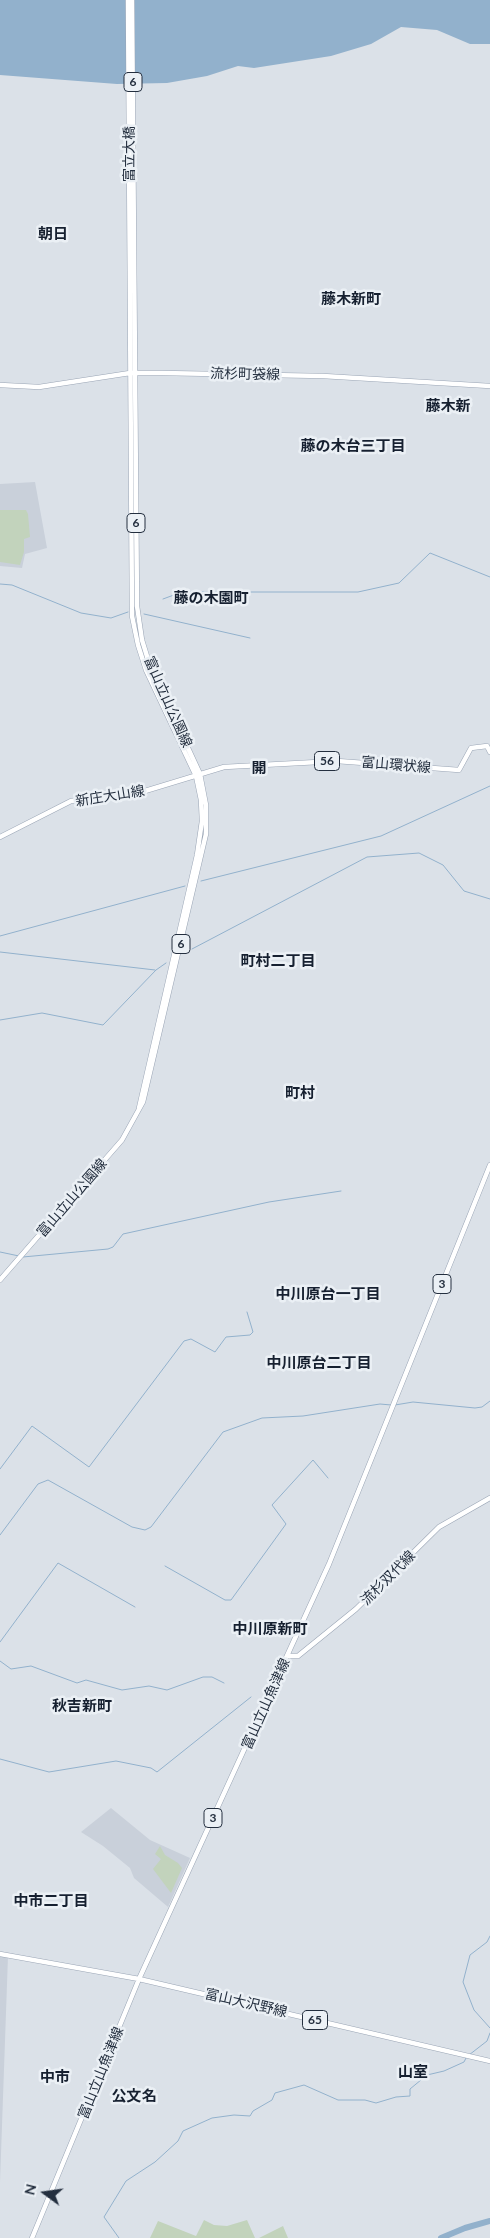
<!DOCTYPE html>
<meta charset="utf-8">
<style>
body{margin:0}
#map{position:relative;width:490px;height:2238px;overflow:hidden;background:#dbe1e8;font-family:Lato,sans-serif}
canvas{display:block}
.north{position:absolute;left:20px;top:2168px;width:50px;height:50px;-webkit-text-stroke:4px #ebf0f5;paint-order:stroke;rotate:284deg;font-size:14px;font-weight:700;line-height:20px;text-align:center;color:#242f3f}
.north::after{content:'';display:block;margin:auto;width:18px;height:22px;background:#242f3f;clip-path:polygon(50% 0,100% 100%,50% 72%,0 100%)}
</style>
<div id="map">
<canvas width="490" height="2238"></canvas>
<div class="north">N</div>
</div>
<script>
const context = document.querySelector('canvas').getContext('2d');
context.lineJoin = 'round';
function fillPath(path, color) {
  context.fillStyle = color;
  context.fill(path, 'evenodd');
}
function toPath(rows) {
  const path = new Path2D();
  for (const r of rows) {
    path.moveTo(r[0], r[1]);
    for (let i = 2; i < r.length; i += 2) path.lineTo(r[i], r[i + 1]);
  }
  return path;
}
function stroke(path, color, width, dash) {
  context.strokeStyle = color;
  context.lineWidth = width;
  context.lineCap = dash ? 'butt' : 'round';
  context.setLineDash(dash || []);
  context.stroke(path);
}
function write(font, color, halo, rows, align = 'center') {
  context.font = font + ' Lato,"Noto Sans JP",sans-serif';
  context.lineWidth = 5;
  context.setLineDash([]);
  context.textBaseline = 'middle';
  context.strokeStyle = halo;
  context.fillStyle = color;
  for (const [text, x, y, turn = 0] of rows) {
    context.save();
    context.translate(x, y);
    context.rotate((+turn || 0) * Math.PI / 180);
    context.textAlign = isNaN(turn) ? turn : align;
    if (halo) context.strokeText(text, 0, 0);
    context.fillText(text, 0, 0);
    context.restore();
  }
}
fillPath(toPath([
 [35,482,47,548,25,554,22,568,0,566,0,484],
 [111,1808,150,1840,190,1858,168,1907,134,1878,130,1868,103,1846,81,1832],
 [0,1954,8,1956,0,2182]
]), '#c9d0da');
fillPath(toPath([
 [0,510,26,510,28,514,30,537,24,539,24,552,20,565,0,562],
 [160,1846,165,1855,178,1863,182,1868,171,1893,153,1869,161,1859,155,1854],
 [204,2220,214,2225,227,2226,247,2220,255,2238,150,2238,158,2221,196,2236],
 [283,2226,288,2238,259,2238]
]), '#c2d3bc');
fillPath(toPath([
 [0,0,490,0,490,44,470,44,437,30,401,27,371,44,331,56,254,68,238,66,207,76,167,83,117,84,0,75]
]), '#92b1cc');
stroke(toPath([
 [0,584,12,585,81,613,111,618,128,612],
 [163,599,182,592,358,592,399,583,430,553,490,577],
 [144,614,250,638],
 [201,881,381,836,490,786],
 [0,936,185,886],
 [192,949,367,857,419,853,443,865,464,891,490,899],
 [0,952,155,970],
 [0,1020,42,1013,103,1025,156,970,166,963],
 [0,1252,19,1256],
 [23,1257,108,1249,113,1247,123,1234,269,1202,341,1191],
 [395,1405,413,1402,475,1408,482,1407,490,1401],
 [0,1469,32,1426,89,1467,184,1341,191,1339,215,1352,226,1337,250,1335,253,1332,247,1312],
 [0,1535,38,1484,48,1480,132,1527,145,1530,151,1527,223,1432,262,1418,303,1416,380,1404,391,1405],
 [165,1566,225,1600,231,1600,286,1524,272,1505,313,1460,328,1478],
 [0,1642,58,1563,135,1607],
 [0,1661,11,1669,31,1666,77,1683,86,1680,122,1690,149,1686,167,1690,203,1677,212,1677,224,1683],
 [0,1759,49,1772,116,1761,151,1768,157,1772,251,1697],
 [490,1936,487,1942,470,1955,463,1982,474,2010,490,2028],
 [469,2055,487,2041,490,2033],
 [119,2238,104,2217,126,2181,155,2162,178,2141,183,2131,212,2118,234,2115,250,2116,253,2111,272,2100,275,2093,304,2085,338,2100,365,2100,376,2103,396,2097,410,2096,410,2089,427,2075,444,2071,464,2062,466,2058]
]), '#92b1cc', 1);
stroke(toPath([
 [441,2238,465,2228,490,2221]
]), '#92b1cc', 6);
const major = toPath([
 [128,0,132,616,138,645,146,670,196,776,201,800,202,821,197,855,139,1108],
 [0,385,39,387,130,373,162,373,323,376,490,386],
 [0,837,71,801,145,791,224,767,337,761,459,770,471,748,487,746,490,752],
 [0,1280,122,1140,143,1102,206,834,206,805,200,774,150,666,142,640,137,606,132,0],
 [287,1656,298,1656,356,1609,439,1527,490,1498],
 [0,1954,139,1979,490,2061],
 [32,2238,139,1979,329,1564,490,1165]
]);
stroke(major, '#9aa5b5', 5.5);
stroke(major, '#fff', 4.5);
for (const [x, y, w] of [
 [133,82,18],
 [136,523,18],
 [327,761,25],
 [181,944,18],
 [442,1284,18],
 [213,1818,18],
 [315,2020,25]
]) {
  const box = new Path2D();
  box.roundRect(x - w / 2, y - 9.5, w, 19, 4);
  context.fillStyle = '#ebf0f5';
  context.fill(box);
  stroke(box, '#242f3f', 1);
}
write('bold 12px', '#242f3f', null, [
 ["6",133,82],
 ["6",136,523],
 ["56",327,761],
 ["6",181,944],
 ["3",442,1284],
 ["3",213,1818],
 ["65",315,2020]
]);
write('14px', '#242f3f', '#ebf0f5', [
 ["富立大橋",129,154,-90],
 ["流杉町袋線",245,374,1],
 ["富山立山公園線",168,702,66],
 ["富山環状線",396,765,5],
 ["新庄大山線",110,796,-9],
 ["富山立山公園線",72,1198,-49],
 ["流杉双代線",388,1578,-45],
 ["富山立山魚津線",266,1704,-66],
 ["富山大沢野線",246,2003,13],
 ["富山立山魚津線",101,2073,-68]
]);
write('bold 15px', '#162030', '#ebf0f5', [
 ["朝日",53,234],
 ["藤木新町",351,299],
 ["藤木新",448,406],
 ["藤の木台三丁目",353,446],
 ["藤の木園町",211,598],
 ["開",259,768],
 ["町村二丁目",278,961],
 ["町村",300,1093],
 ["中川原台一丁目",328,1294],
 ["中川原台二丁目",319,1363],
 ["中川原新町",270,1629],
 ["秋吉新町",82,1706],
 ["中市二丁目",51,1901],
 ["山室",413,2072],
 ["中市",55,2077],
 ["公文名",134,2096]
]);
</script>
